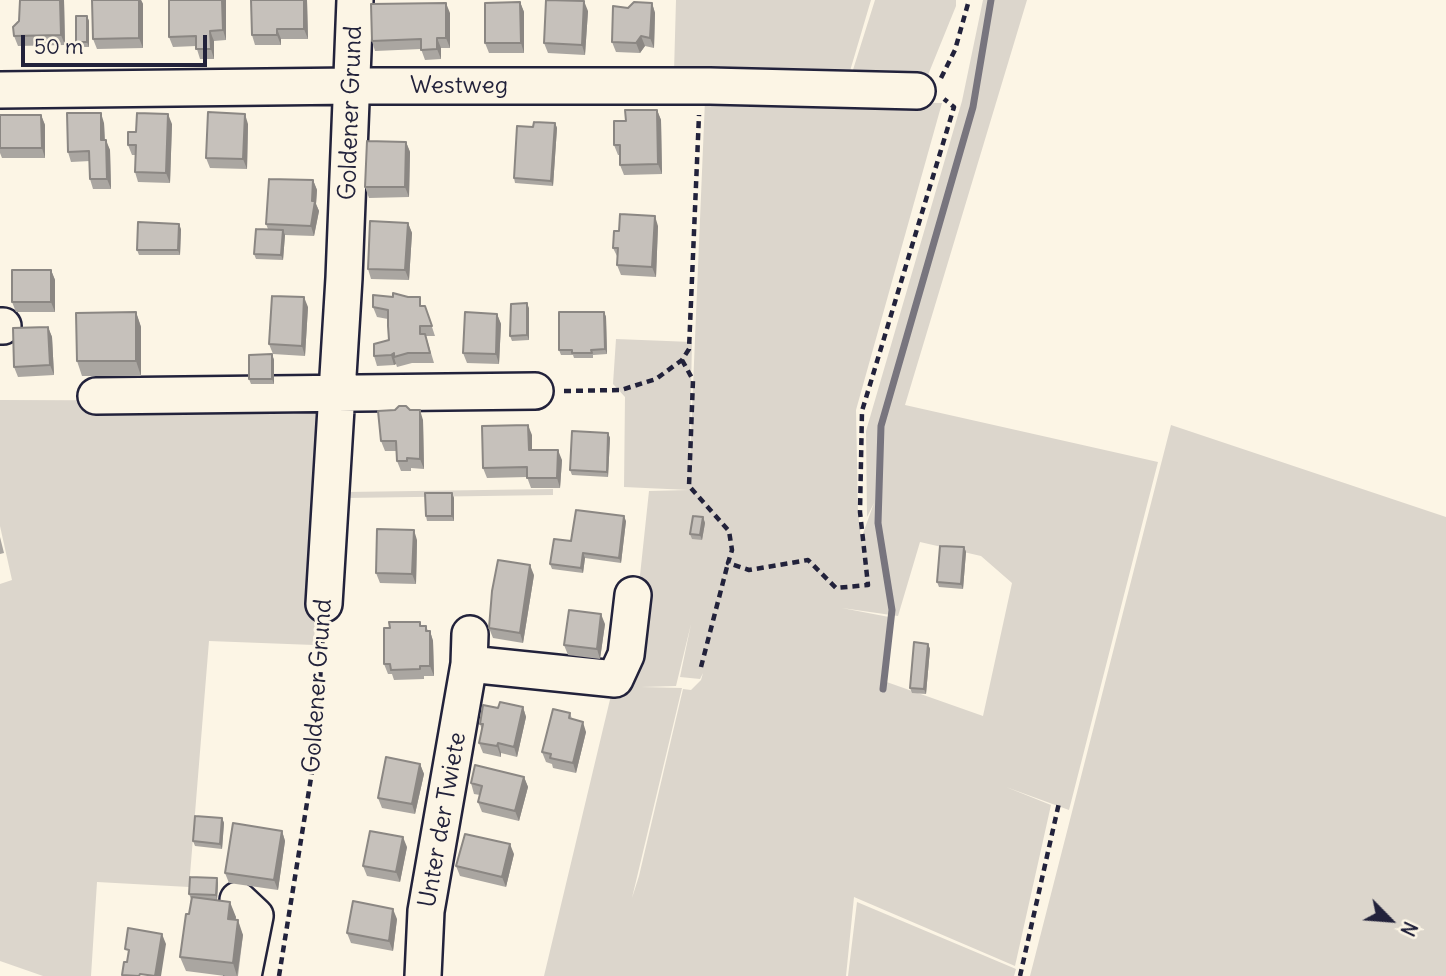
<!DOCTYPE html>
<style>
body{margin:0}
#map{position:relative;width:1446px;height:976px;overflow:hidden;background:#fcf5e5;font-family:Delius,sans-serif}
canvas{display:block}
.north{position:absolute;left:1355px;top:885px;width:70px;height:70px;-webkit-text-stroke:5px #fcf5e5;paint-order:stroke;rotate:115deg;font-size:19px;font-weight:700;line-height:28px;text-align:center;color:#22223b}
.north::after{content:'';display:block;margin:auto;width:24px;height:32px;background:#22223b;clip-path:polygon(50% 0,100% 100%,50% 72%,0 100%)}
.scale{position:absolute;left:21px;top:35px;width:186px;height:32px;box-sizing:border-box;border:4px solid #22223b;border-top:0;padding-left:9px;font-size:21px;line-height:24px;white-space:nowrap;color:#22223b;-webkit-text-stroke:5px #fcf5e5;paint-order:stroke}
</style>
<div id="map">
<canvas width="1446" height="976"></canvas>
<div class="north">N</div>
<div class="scale">50 m</div>
</div>
<script>
const context = document.querySelector('canvas').getContext('2d');
context.lineJoin = 'round';
function fillPath(path, color) {
  context.fillStyle = color;
  context.fill(path, 'evenodd');
}
function toPath(rows) {
  const path = new Path2D();
  for (const r of rows) {
    path.moveTo(r[0], r[1]);
    for (let i = 2; i < r.length; i += 2) path.lineTo(r[i], r[i + 1]);
  }
  return path;
}
function stroke(path, color, width, dash) {
  context.strokeStyle = color;
  context.lineWidth = width;
  context.lineCap = dash ? 'butt' : 'round';
  context.setLineDash(dash || []);
  context.stroke(path);
}
function write(font, color, halo, rows, align = 'center') {
  context.font = font + ' Delius,sans-serif';
  context.lineWidth = 6;
  context.setLineDash([]);
  context.textBaseline = 'middle';
  context.strokeStyle = halo;
  context.fillStyle = color;
  for (const [text, x, y, turn = 0] of rows) {
    context.save();
    context.translate(x, y);
    context.rotate((+turn || 0) * Math.PI / 180);
    context.textAlign = isNaN(turn) ? turn : align;
    if (halo) context.strokeText(text, 0, 0);
    context.fillText(text, 0, 0);
    context.restore();
  }
}
fillPath(toPath([
 [676,0,871,0,850,71,674,72],
 [875,0,956,0,956,6,928,75,912,80,852,73],
 [983,0,1027,0,905,405,1158,462,1069,810,1006,787,1051,805,1015,966,854,897,846,976,544,976,613,687,628,688,649,491,689,490,624,487,625,397,613,384,616,339,692,342,689,482,705,100,942,103,856,410,858,512,861,539,874,503,867,517,866,431,962,101],
 [920,542,981,556,1012,583,983,716,881,680,889,617,842,608,898,616],
 [691,624,680,677,700,679,703,673,701,680,691,690,683,689,639,876,632,898,682,688,641,687,676,686],
 [0,400,325,401,314,645,209,641,189,887,97,882,91,976,43,976,0,961,0,584,12,580,0,526],
 [1171,425,1446,517,1446,976,1030,976],
 [553,489,553,495,346,498,346,492],
 [857,902,1016,969,1014,976,848,976]
]), '#dcd6cc');
stroke(toPath([
 [883,689,892,610,878,523,881,426,973,107,991,0]
]), '#78757e', 7);
const minor = toPath([
 [0,90,354,86,710,86,917,91],
 [0,326,3,326],
 [96,396,535,391],
 [324,604,344,278,355,0],
 [469,664,615,679,626,655,633,595],
 [238,900,255,916,243,976],
 [423,976,426,911,469,664,470,634]
]);
stroke(minor, '#22223b', 40);
stroke(toPath([
 [941,78,955,50,969,0],
 [682,360,693,380,689,486,729,531,732,550,728,563,749,570,808,560,836,588,868,585,860,512,862,411,954,107,944,99],
 [564,391,621,390,656,379,682,360,689,349,699,115],
 [701,667,728,563],
 [279,976,316,747,323,632],
 [1020,976,1059,803]
]), '#22223b', 4.5, [7, 5]);
stroke(minor, '#fcf5e5', 35);
fillPath(toPath([
 [64,0,65,45,18,46,14,36],
 [92,0,141,0,143,4,143,48,97,49,93,39],
 [226,0,226,40,214,41,214,59,200,59,196,46,173,47,169,37],
 [307,0,308,39,281,39,281,45,255,45,252,35],
 [520,2,524,12,524,53,489,53,485,43],
 [652,3,655,13,654,48,645,46,640,53,616,52,612,42,628,8],
 [588,11,585,55,548,53,544,43],
 [450,13,450,48,441,48,441,59,425,60,421,49,375,51,372,41],
 [87,16,89,21,89,47,78,47,76,42],
 [657,110,661,120,662,174,624,175,620,165,620,155,618,155,614,145,626,121],
 [0,115,41,115,45,125,45,158,2,158,0,153],
 [104,123,105,140,110,150,111,189,93,189,90,179,90,161,71,162,68,152],
 [555,123,557,128,553,186,515,183,514,178,533,127],
 [172,124,170,183,138,182,135,172,135,155,132,155,128,145,136,132],
 [248,124,247,169,210,168,206,158],
 [406,142,410,152,409,197,369,198,365,187],
 [313,180,317,190,316,204,319,211,314,236,285,235,283,260,256,259,254,254,268,229,266,224],
 [408,223,412,233,409,280,371,279,368,269],
 [658,226,656,277,621,275,617,265,618,258,613,248,619,231],
 [181,229,180,255,139,255,137,250],
 [51,270,55,280,55,312,16,312,12,302],
 [425,306,435,336,426,336,434,363,412,363,397,367,396,364,394,365,377,366,374,356,389,340,388,319,377,317,373,307],
 [308,307,305,356,273,354,269,344],
 [529,308,529,340,512,341,510,336],
 [136,312,141,327,141,376,82,376,77,361],
 [604,312,606,317,607,354,593,355,593,358,574,358,573,355,561,355,559,350],
 [497,314,501,324,499,364,467,363,463,353],
 [48,327,52,337,54,375,18,377,14,367],
 [272,354,274,360,274,384,251,384,249,379],
 [410,410,423,420,424,469,411,468,411,471,401,471,397,461,397,451,385,451,381,441],
 [608,433,610,438,608,477,572,475,570,470],
 [532,435,532,450,562,460,560,488,531,488,527,477,487,478,483,468],
 [452,493,454,498,454,521,427,521,426,516],
 [703,517,705,523,702,540,692,539,690,534],
 [626,521,621,563,585,558,583,573,552,569,550,564,571,541],
 [0,537,4,553,0,554],
 [417,540,416,584,380,583,376,573],
 [964,547,966,552,963,589,939,587,937,582],
 [534,575,523,643,493,638,489,628],
 [605,624,600,659,568,655,564,645],
 [421,626,426,626,428,631,430,631,433,641,434,676,424,676,424,679,394,680,392,674,388,674,384,664],
 [928,644,930,649,926,694,912,693,910,688],
 [523,707,526,717,517,757,501,753,501,757,483,753,479,743,482,730,480,724,498,708],
 [570,713,572,719,586,732,576,773,553,768,552,764,546,762,542,752],
 [420,764,424,774,415,814,382,808,378,798],
 [524,777,528,787,519,821,482,812,478,802,480,795,474,794,471,783],
 [222,818,224,823,222,849,195,846,193,841],
 [282,831,285,841,278,890,229,883,225,873],
 [407,847,400,882,367,876,363,866],
 [514,854,506,887,460,876,456,866],
 [217,878,218,883,217,900,236,917,235,920,243,935,238,976,225,976,186,971,180,957,189,914,191,899,189,894],
 [397,919,393,951,351,943,347,933]
]), '#aaa6a1');
fillPath(toPath([
 [60,0,64,0,65,45,61,35],
 [139,0,141,0,143,4,143,48,139,38],
 [222,0,226,0,226,40,223,30],
 [304,0,307,0,308,39,304,29],
 [584,1,588,11,585,55,582,45],
 [520,2,524,12,524,53,521,43],
 [446,3,450,13,450,48,446,38],
 [652,3,655,13,654,48,650,38],
 [87,16,89,21,89,47,87,42],
 [277,29,281,39,281,45,277,35],
 [210,31,214,41,214,59,211,49],
 [641,36,645,46,640,53,636,43],
 [437,38,441,48,441,59,437,49],
 [657,110,661,120,662,174,658,164],
 [101,113,104,123,105,150,101,140],
 [168,114,172,124,170,183,166,173],
 [245,114,248,124,247,169,243,159],
 [41,115,45,125,45,158,42,148],
 [555,123,557,128,553,186,551,181],
 [106,140,110,150,111,189,107,179],
 [406,142,410,152,409,197,405,187],
 [313,180,317,190,316,204,319,211,314,236,311,226],
 [655,216,658,226,656,277,652,267],
 [408,223,412,233,409,280,405,270],
 [179,224,181,229,180,255,178,250],
 [283,230,285,235,283,260,281,255],
 [51,270,55,280,55,312,51,302],
 [304,297,308,307,305,356,302,346],
 [527,303,529,308,529,340,527,335],
 [136,312,141,327,141,376,136,361],
 [604,312,606,317,607,354,605,349],
 [497,314,501,324,499,364,496,354],
 [48,327,52,337,54,375,50,365],
 [394,353,394,357,396,364,394,365,391,355],
 [272,354,274,360,274,384,272,379],
 [420,410,423,420,424,469,420,459],
 [528,425,532,435,532,460,529,450],
 [608,433,610,438,608,477,607,472],
 [558,450,562,460,560,488,557,478],
 [452,493,454,498,454,521,452,516],
 [624,516,626,521,621,563,619,558],
 [703,517,705,523,702,540,700,535],
 [414,530,417,540,416,584,412,574],
 [964,547,966,552,963,589,961,584],
 [583,553,585,558,583,573,581,568],
 [530,565,534,575,523,643,520,633],
 [601,614,605,624,600,659,597,649],
 [430,631,433,641,434,676,430,666],
 [928,644,930,649,926,694,924,689],
 [523,707,526,717,517,757,514,747],
 [583,722,586,732,576,773,573,763],
 [498,743,501,753,501,757,497,746],
 [420,764,424,774,415,814,412,804],
 [524,777,528,787,519,821,515,811],
 [222,818,224,823,222,849,220,844],
 [282,831,285,841,278,890,274,880],
 [403,837,407,847,400,882,396,872],
 [510,844,514,854,506,887,502,877],
 [217,878,218,883,217,900,216,895],
 [230,902,236,917,234,934,228,919],
 [393,909,397,919,393,951,389,941],
 [238,920,243,935,237,976,233,963],
 [162,934,166,944,161,976,155,976]
]), '#8b8783');
const building = toPath([
 [20,0,60,0,61,35,14,36,13,27,19,21,20,0],
 [92,0,139,0,139,38,93,39,92,0],
 [169,0,222,0,223,30,210,31,211,49,196,49,196,36,169,37,169,0],
 [251,0,304,0,304,29,277,29,277,35,252,35,251,0],
 [546,0,584,1,582,45,544,43,546,0],
 [520,2,521,43,485,43,485,3,520,2],
 [634,2,652,3,650,38,641,36,636,43,612,42,613,6,628,8,634,2],
 [446,3,446,38,437,38,437,49,421,50,421,39,372,41,371,4,446,3],
 [76,16,87,16,87,42,76,42,76,16],
 [625,110,657,110,658,164,620,165,620,145,614,145,614,121,626,121,625,110],
 [208,112,245,114,243,159,206,158,208,112],
 [67,113,101,113,101,140,106,140,107,179,90,179,89,151,68,152,67,113],
 [137,113,168,114,166,173,135,172,136,145,128,145,128,132,136,132,137,113],
 [0,115,41,115,42,148,0,148,0,115],
 [534,122,555,123,551,181,514,178,517,126,533,127,534,122],
 [367,141,406,142,405,187,365,187,367,141],
 [269,179,313,180,312,201,315,201,311,226,266,224,269,179],
 [620,214,655,216,652,267,617,265,618,248,613,248,614,231,619,231,620,214],
 [370,221,408,223,405,270,368,269,370,221],
 [138,222,179,224,178,250,137,250,138,222],
 [256,229,283,230,281,255,254,254,256,229],
 [12,270,51,270,51,302,12,302,12,270],
 [393,293,408,297,420,297,420,306,425,306,432,326,420,326,420,334,425,334,430,353,408,353,394,357,394,353,391,355,374,356,374,344,389,340,388,326,388,310,373,307,373,295,393,297,393,293],
 [272,296,304,297,302,346,269,344,272,296],
 [527,303,527,335,510,336,511,304,527,303],
 [136,312,136,361,77,361,76,313,136,312],
 [465,312,497,314,496,354,463,353,465,312],
 [559,312,604,312,605,349,591,350,592,353,572,353,572,350,559,350,559,312],
 [48,327,50,365,14,367,13,328,48,327],
 [272,354,272,379,249,379,249,355,272,354],
 [399,406,406,406,410,410,420,410,420,459,407,458,407,461,397,461,396,441,381,441,378,411,395,410,399,406],
 [528,425,529,450,558,450,557,478,527,478,527,467,483,468,482,426,528,425],
 [572,431,608,433,607,472,570,470,572,431],
 [425,493,452,493,452,516,426,516,425,493],
 [576,510,624,516,619,558,583,553,581,568,550,564,554,539,571,541,576,510],
 [693,516,703,517,700,535,690,534,693,516],
 [377,529,414,530,412,574,376,573,377,529],
 [940,546,964,547,961,584,937,582,940,546],
 [498,560,530,565,520,633,489,628,492,591,498,560],
 [569,610,601,614,597,649,564,645,569,610],
 [389,622,420,622,420,626,426,626,426,631,430,631,430,666,420,666,420,669,391,670,390,664,384,664,384,628,390,628,389,622],
 [914,642,928,644,924,689,910,688,914,642],
 [500,702,523,707,514,747,498,743,497,746,479,743,483,724,480,724,483,705,498,708,500,702],
 [553,709,570,713,569,718,583,722,573,763,550,758,551,754,542,752,553,709],
 [386,757,420,764,412,804,378,798,386,757],
 [475,765,524,777,515,811,478,802,482,786,471,783,475,765],
 [195,816,222,818,220,844,193,841,195,816],
 [233,823,282,831,274,880,225,873,233,823],
 [370,831,403,837,396,872,363,866,370,831],
 [465,834,510,844,502,877,456,866,465,834],
 [190,877,217,878,216,895,189,894,190,877],
 [192,897,230,902,228,919,238,920,233,963,180,957,186,914,189,914,192,897],
 [353,901,393,909,389,941,347,933,353,901],
 [128,928,162,934,155,976,140,974,139,976,122,975,124,962,127,962,129,950,125,949,128,928]
]);
fillPath(building, '#c6c1bb');
stroke(building, '#8b8783', 2);
write('24px', '#22223b', '#fcf5e5', [
 ["Westweg",459,86],
 ["Goldener Grund",351,113,-88],
 ["Goldener Grund",318,686,-86],
 ["Unter der Twiete",443,820,-80]
]);
</script>
